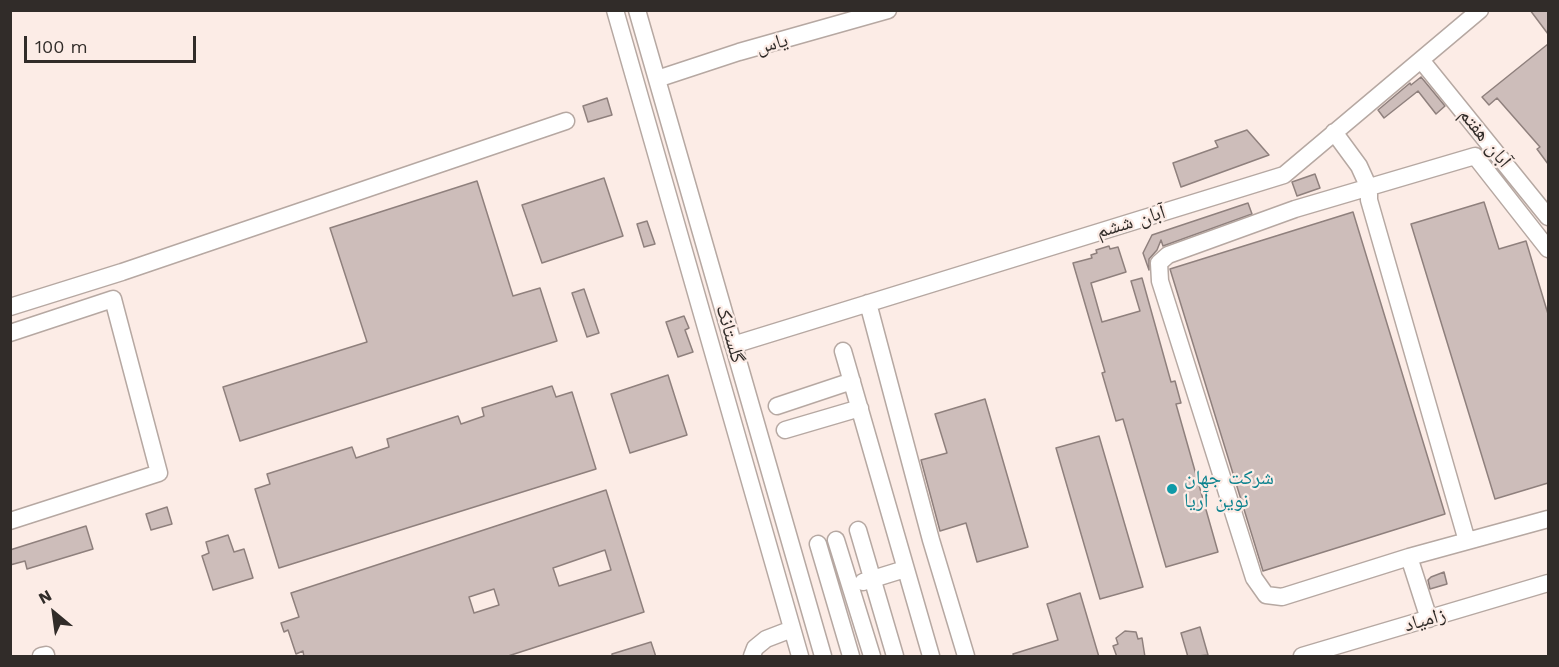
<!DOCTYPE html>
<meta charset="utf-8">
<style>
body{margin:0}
#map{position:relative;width:1559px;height:667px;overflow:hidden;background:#fcece6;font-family:"Work Sans",sans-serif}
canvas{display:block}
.frame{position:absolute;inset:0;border:12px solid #312c29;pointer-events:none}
.north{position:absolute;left:24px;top:583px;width:60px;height:60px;-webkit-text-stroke:4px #fcece6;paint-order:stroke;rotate:331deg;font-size:16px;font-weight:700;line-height:24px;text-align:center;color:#312c29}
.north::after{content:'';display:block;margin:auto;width:21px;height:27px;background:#312c29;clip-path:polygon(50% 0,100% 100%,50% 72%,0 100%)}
.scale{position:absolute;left:24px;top:36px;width:172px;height:27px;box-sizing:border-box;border:3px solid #312c29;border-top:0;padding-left:8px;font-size:18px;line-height:21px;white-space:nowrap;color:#312c29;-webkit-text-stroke:4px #fcece6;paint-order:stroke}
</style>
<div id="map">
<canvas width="1559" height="667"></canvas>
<div class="frame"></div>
<div class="north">N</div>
<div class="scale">100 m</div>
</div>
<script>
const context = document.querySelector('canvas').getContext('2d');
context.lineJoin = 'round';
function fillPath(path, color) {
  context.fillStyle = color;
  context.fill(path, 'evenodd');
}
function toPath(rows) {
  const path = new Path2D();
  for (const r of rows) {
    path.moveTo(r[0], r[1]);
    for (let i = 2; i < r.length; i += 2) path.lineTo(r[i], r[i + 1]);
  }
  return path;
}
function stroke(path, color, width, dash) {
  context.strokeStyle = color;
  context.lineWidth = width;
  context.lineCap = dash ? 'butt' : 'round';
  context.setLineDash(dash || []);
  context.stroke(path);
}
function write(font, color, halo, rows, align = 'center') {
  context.font = font + ' "Work Sans","Noto Naskh Arabic",sans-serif';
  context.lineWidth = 4.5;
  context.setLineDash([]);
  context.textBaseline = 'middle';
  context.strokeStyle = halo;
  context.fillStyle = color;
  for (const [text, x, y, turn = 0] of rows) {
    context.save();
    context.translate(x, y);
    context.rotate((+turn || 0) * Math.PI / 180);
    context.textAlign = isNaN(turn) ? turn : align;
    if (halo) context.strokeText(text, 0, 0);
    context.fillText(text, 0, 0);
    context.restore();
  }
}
const building = toPath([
 [1530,10,1548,10,1548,34,1530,10],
 [1548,44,1548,164,1537,149,1540,147,1497,98,1489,105,1482,97,1548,44],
 [1421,77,1445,106,1436,114,1418,91,1384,118,1378,110,1410,83,1411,85,1421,77],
 [607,98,612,115,588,122,583,106,607,98],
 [1247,130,1269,155,1181,187,1173,163,1218,147,1215,141,1247,130],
 [1315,174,1320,188,1297,196,1292,182,1315,174],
 [604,178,623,236,542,263,522,205,604,178],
 [477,181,513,296,540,288,557,341,240,441,223,387,367,342,330,228,477,181],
 [1484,202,1499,249,1526,241,1548,314,1548,483,1495,499,1411,224,1484,202],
 [1248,203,1252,214,1163,246,1161,240,1157,250,1149,259,1149,270,1143,253,1152,235,1248,203],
 [1353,212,1445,514,1263,571,1170,269,1353,212],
 [647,221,655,244,644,247,637,224,647,221],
 [1109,246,1110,249,1118,247,1126,272,1091,283,1102,322,1140,311,1131,281,1142,278,1171,382,1175,381,1181,403,1176,404,1218,552,1166,567,1123,419,1116,421,1102,373,1105,372,1073,263,1092,258,1091,255,1097,253,1096,250,1109,246],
 [584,289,599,333,587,337,572,293,584,289],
 [684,316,689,328,685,330,693,352,678,357,666,322,684,316],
 [668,375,687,435,630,453,611,394,668,375],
 [552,386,556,397,572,392,596,469,279,568,255,489,270,484,267,474,352,447,356,458,389,447,387,439,458,416,461,424,484,416,482,408,552,386],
 [985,399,1028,547,977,562,966,523,940,531,921,460,947,453,935,414,985,399],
 [1099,436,1143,587,1100,599,1056,448,1099,436],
 [606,490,644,612,505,657,304,657,303,651,296,654,288,630,284,632,281,623,299,617,291,593,606,490],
 [605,550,611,570,559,586,553,568,605,550],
 [494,589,499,605,474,613,469,597,494,589],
 [167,507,172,524,151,530,146,514,167,507],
 [86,526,93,549,27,569,25,561,10,565,10,550,86,526],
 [228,535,234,552,244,549,253,578,213,590,202,556,209,553,206,542,228,535],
 [1444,572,1447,584,1430,589,1428,580,1431,577,1444,572],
 [1080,593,1099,657,1014,657,1013,654,1058,640,1047,604,1080,593],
 [1200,627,1208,655,1188,657,1181,633,1200,627],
 [1125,631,1136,632,1138,639,1142,638,1145,657,1117,657,1113,646,1118,644,1116,638,1125,631],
 [651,642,656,657,612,657,612,654,651,642]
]);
fillPath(building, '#cdbdba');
stroke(building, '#8f807d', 1.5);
const minor = toPath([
 [615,10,800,656],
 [637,10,823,656],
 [1421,60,1548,217],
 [657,79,739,52,888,10],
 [1334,132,1359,166,1369,188,1369,200,1467,541],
 [1548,249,1475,156,1295,209,1168,255,1159,263,1160,281,1254,578,1266,595,1282,597,1409,557,1548,519],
 [868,303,931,540,966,656],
 [10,307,122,272,566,121],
 [10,333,113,299,159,473,10,521],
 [733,345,1284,175,1480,10],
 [843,351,931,656],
 [777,406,852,381],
 [785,430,860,408],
 [858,530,895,656],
 [836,540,872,656],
 [818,544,851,656],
 [1409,557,1429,619],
 [863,582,905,569],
 [41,656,46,655],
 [752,656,755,648,766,639,792,629],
 [1302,656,1548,583]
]);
stroke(minor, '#b6a8a2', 19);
stroke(minor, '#fff', 16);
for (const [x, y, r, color] of [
 [1172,489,6,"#0f9aa8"]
]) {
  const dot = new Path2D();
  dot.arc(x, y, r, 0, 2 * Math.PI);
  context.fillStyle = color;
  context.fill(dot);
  stroke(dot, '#fcece6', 2);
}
write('20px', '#312c29', '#fcece6', [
 ["یاس",772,44,-15],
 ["آبان هفتم",1485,138,51],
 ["آبان ششم",1131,222,-17],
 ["گلستانک",730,334,74],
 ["زامیاد",1425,620,-16]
]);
write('20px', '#0d838f', '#fcece6', [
 ["شرکت جهان",1184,478],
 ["نوین آریا",1184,501]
], 'left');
</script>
